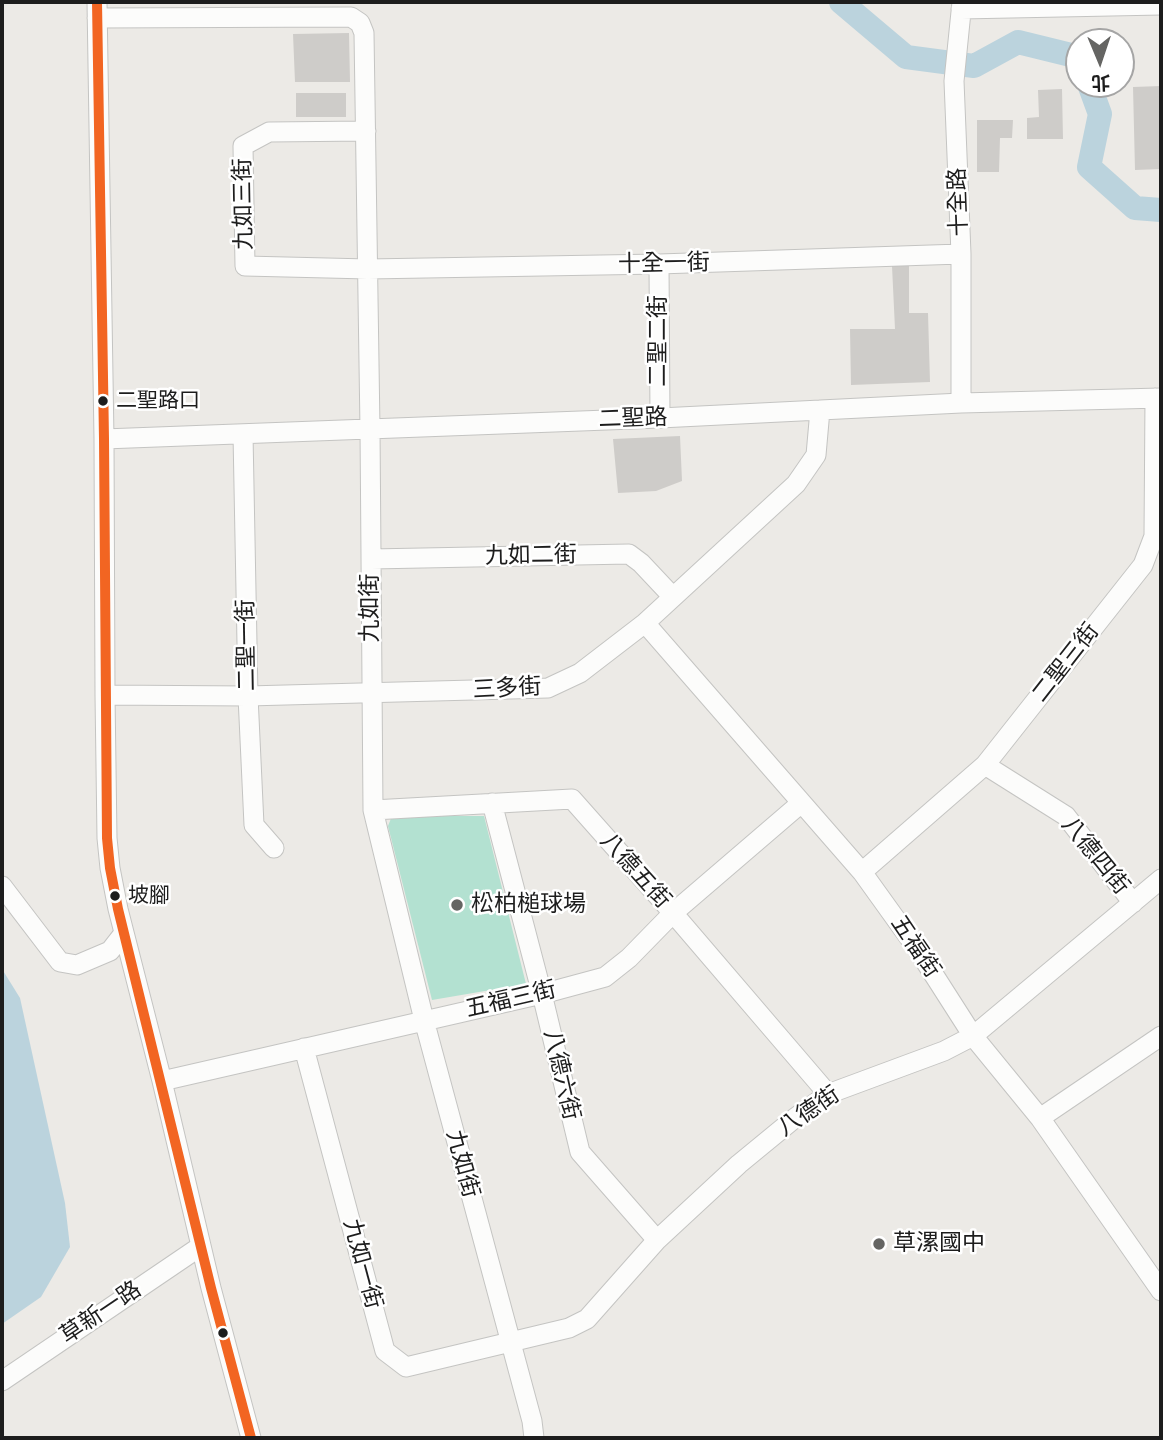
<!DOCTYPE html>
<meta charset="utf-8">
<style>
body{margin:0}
#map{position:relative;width:1163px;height:1440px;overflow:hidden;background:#eceae6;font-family:Helvetica,"Noto Sans TC",sans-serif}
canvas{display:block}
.frame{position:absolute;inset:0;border:4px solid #1d1d1d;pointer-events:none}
.north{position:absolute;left:1065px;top:28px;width:70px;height:70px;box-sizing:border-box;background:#fff;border:2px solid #a5a5a5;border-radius:50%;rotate:178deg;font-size:19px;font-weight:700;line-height:28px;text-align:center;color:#1d1d1d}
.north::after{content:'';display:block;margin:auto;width:24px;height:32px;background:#656563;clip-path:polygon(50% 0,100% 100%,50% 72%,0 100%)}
</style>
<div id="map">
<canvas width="1163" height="1440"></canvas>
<div class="frame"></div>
<div class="north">北</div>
</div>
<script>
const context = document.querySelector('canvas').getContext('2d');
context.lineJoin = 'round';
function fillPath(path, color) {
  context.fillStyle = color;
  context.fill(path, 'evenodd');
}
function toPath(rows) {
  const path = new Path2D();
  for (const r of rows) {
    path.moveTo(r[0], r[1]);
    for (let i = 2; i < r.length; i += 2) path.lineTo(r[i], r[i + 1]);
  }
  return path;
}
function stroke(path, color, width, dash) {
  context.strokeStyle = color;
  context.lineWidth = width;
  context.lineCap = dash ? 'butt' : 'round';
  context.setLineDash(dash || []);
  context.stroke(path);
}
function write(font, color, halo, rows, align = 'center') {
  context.font = font + ' Helvetica,"Noto Sans TC",sans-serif';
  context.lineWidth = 5;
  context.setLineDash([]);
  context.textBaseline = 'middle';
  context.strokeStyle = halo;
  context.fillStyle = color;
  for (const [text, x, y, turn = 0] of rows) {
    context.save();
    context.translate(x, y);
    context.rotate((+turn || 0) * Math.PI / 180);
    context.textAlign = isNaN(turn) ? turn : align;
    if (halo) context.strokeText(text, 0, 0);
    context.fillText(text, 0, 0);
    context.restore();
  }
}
fillPath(toPath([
 [392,816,484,816,526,984,432,1000,388,826]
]), '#b3e1d1');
fillPath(toPath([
 [2,969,20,998,65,1203,70,1247,41,1297,2,1324]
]), '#bbd3dd');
stroke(toPath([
 [841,2,906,57,974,66,1018,42,1079,57],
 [1089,84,1100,114,1089,167,1135,208,1161,210]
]), '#bbd3dd', 24);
fillPath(toPath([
 [349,33,350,82,295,82,293,34],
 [1161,86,1161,169,1135,170,1133,87],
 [1062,89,1063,139,1027,139,1027,118,1039,117,1038,90],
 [296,93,346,93,346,117,296,117],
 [977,120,1013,120,1012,138,1000,138,999,172,977,172],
 [892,266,909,266,909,313,928,313,930,382,851,385,850,329,895,329],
 [680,436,682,481,656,491,618,493,613,439]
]), '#ceccc9');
const minor = toPath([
 [97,2,104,439,105,695,107,838,110,868,118,909,162,1081,211,1288,251,1438],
 [961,9,1161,5],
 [97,18,351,17,360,23,364,33,370,429,373,810,424,1020,532,1421,534,1438],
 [366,131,269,132,243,146,245,266,368,269,659,264,961,254],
 [659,264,660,418],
 [961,403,961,254,954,81,962,2],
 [243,434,248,696,254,825,274,848],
 [104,439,660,418,961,403,1161,398],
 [371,559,629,554,641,563,673,597],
 [645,623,862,872,918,950,973,1036,1040,1118,1161,1291],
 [105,695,248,696,548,688,580,673,645,623,796,484,816,455,820,410],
 [985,765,1066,816,1133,903],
 [492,803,542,994,580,1152,657,1240],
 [373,810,572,799,673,913,828,1094],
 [862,872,985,765,1143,565,1154,536,1155,398],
 [2,886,60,962,77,965,110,951,124,933],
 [304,1048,385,1351,406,1367,569,1328,587,1319,657,1240,739,1164,795,1118,828,1094,944,1051,973,1036,1161,879],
 [162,1081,542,994,605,977,629,958,673,913,800,804],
 [1040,1118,1161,1036],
 [2,1381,201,1246]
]);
stroke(minor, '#c4c4c2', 21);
stroke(minor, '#fcfcfb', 19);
stroke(toPath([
 [97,2,104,439,107,838,110,868,118,909,211,1288,251,1438]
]), '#f26522', 10);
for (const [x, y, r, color] of [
 [103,401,6,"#1d1d1d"],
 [115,896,6,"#1d1d1d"],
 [457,905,7,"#656563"],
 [879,1244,7,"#656563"],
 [223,1333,6,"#1d1d1d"]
]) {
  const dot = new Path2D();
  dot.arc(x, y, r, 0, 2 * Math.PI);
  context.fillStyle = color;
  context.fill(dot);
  stroke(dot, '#fff', 2.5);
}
write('21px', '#1d1d1d', '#fff', [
 ["二聖路口",116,401],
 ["坡腳",128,896]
], 'left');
write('23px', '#1d1d1d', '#fff', [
 ["十全路",959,202,-92],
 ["九如三街",244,204,-91],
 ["十全一街",664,264,-1],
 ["二聖二街",659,341,-90],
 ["二聖路",633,419,-2],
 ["九如二街",531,556,-1],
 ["九如街",371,608,-90],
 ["二聖一街",247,645,-91],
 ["二聖三街",1066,663,-52],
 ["三多街",507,689,-3],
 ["八德四街",1095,856,51],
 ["八德五街",635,871,48],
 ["五福街",915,947,56],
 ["五福三街",511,1000,-13],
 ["八德六街",561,1075,77],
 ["八德街",809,1112,-34],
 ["九如街",462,1164,75],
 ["九如一街",362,1264,75],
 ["草新一路",101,1313,-34]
]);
write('23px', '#1d1d1d', '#fff', [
 ["松柏槌球場",471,905],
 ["草漯國中",893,1244]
], 'left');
</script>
